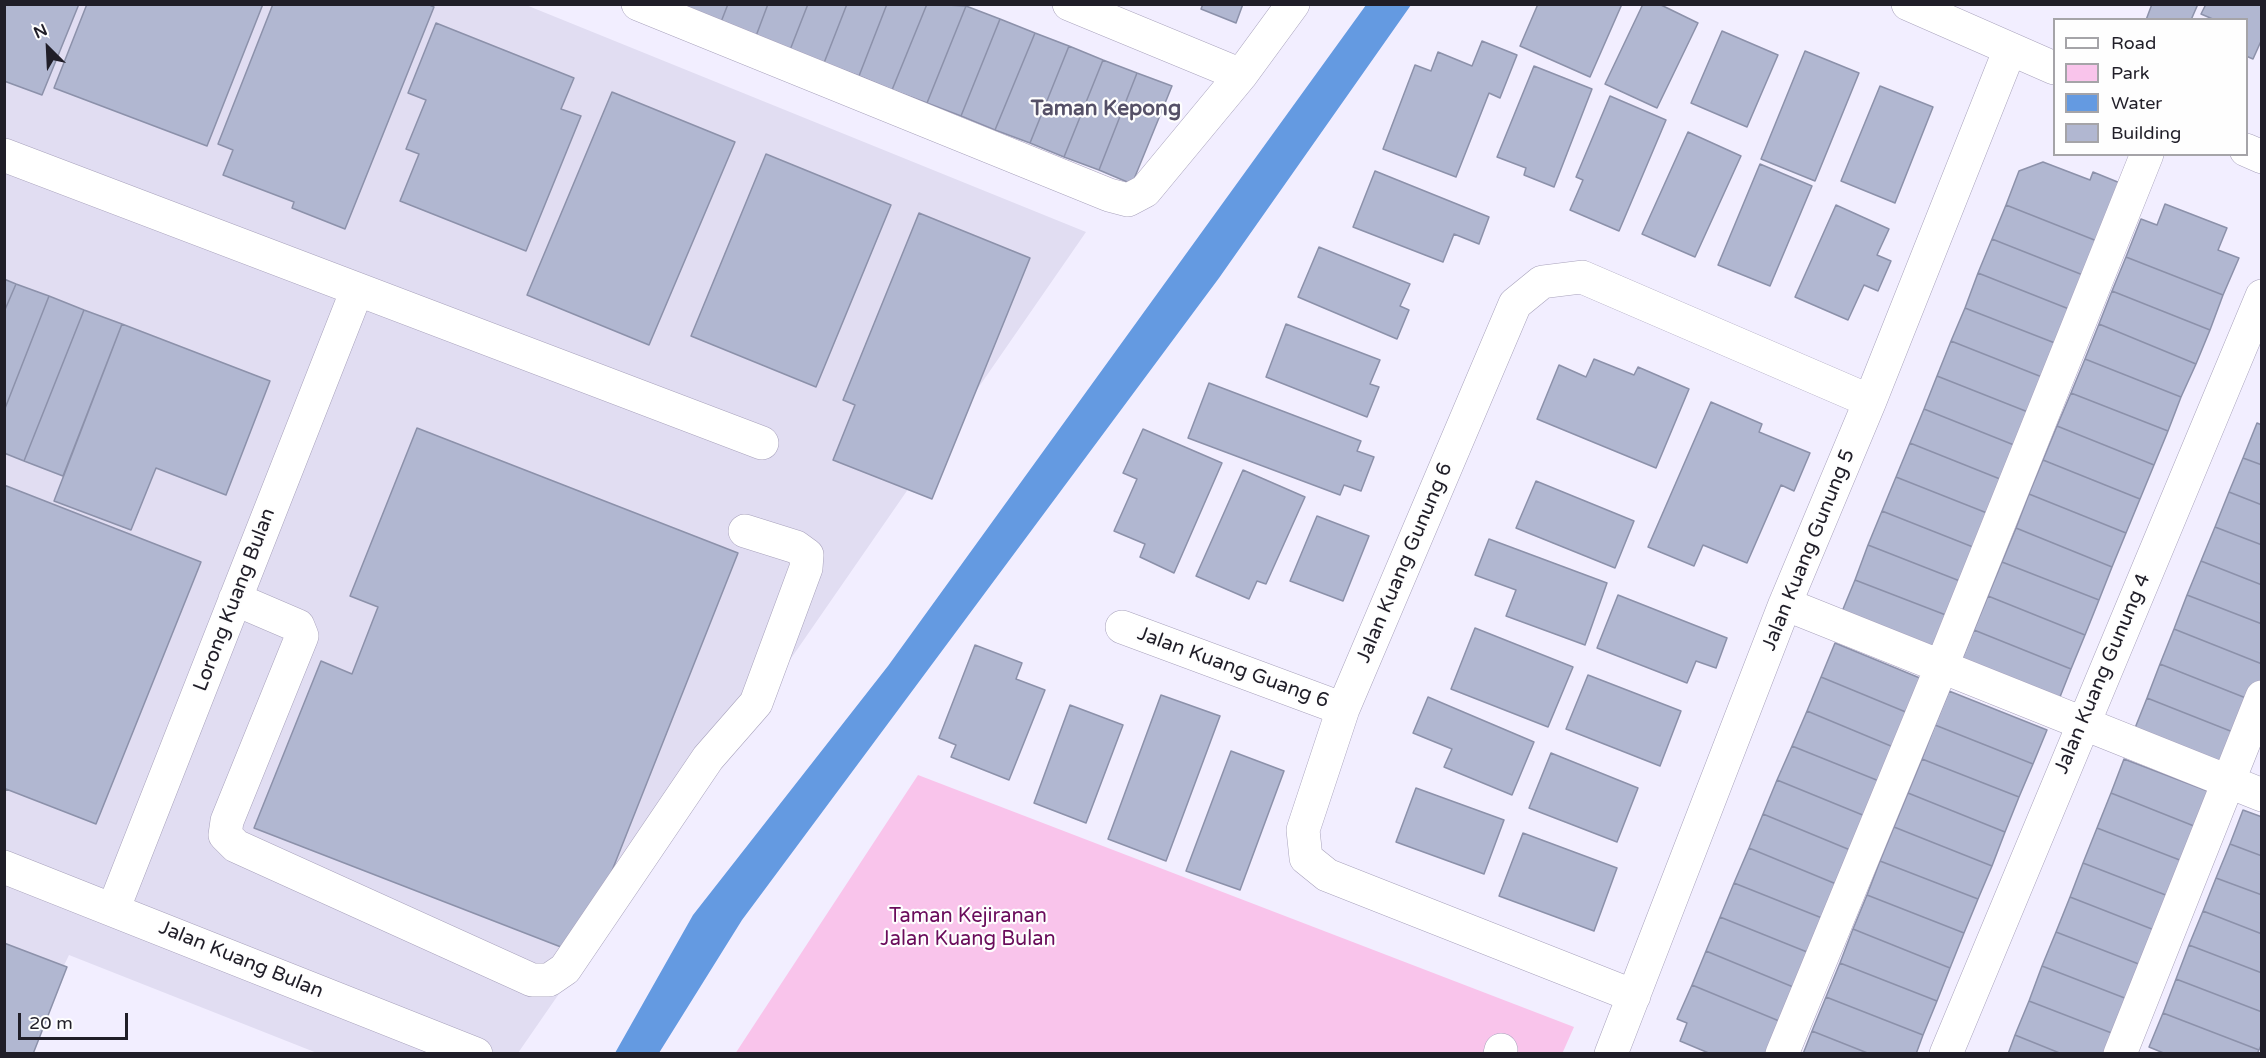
<!DOCTYPE html>
<style>
body{margin:0}
#map{position:relative;width:2266px;height:1058px;overflow:hidden;background:#f2eeff;font-family:"Varela Round",sans-serif}
canvas{display:block}
.frame{position:absolute;inset:0;border:6px solid #201e28;pointer-events:none}
.legend{position:absolute;left:2053px;top:18px;width:195px;height:138px;box-sizing:border-box;background:#fefefe;border:2px solid #a5a4a8;margin:0;padding:8px 10px;list-style:none;font-size:18px;color:#201e28}
.legend li{display:flex;align-items:center;gap:12px;height:30px}
.legend b{width:30px;border:2px solid #a5a4a8}
.north{position:absolute;left:18px;top:18px;width:60px;height:60px;-webkit-text-stroke:4px #fefefe;paint-order:stroke;rotate:336deg;font-size:16px;font-weight:700;line-height:24px;text-align:center;color:#201e28}
.north::after{content:'';display:block;margin:auto;width:21px;height:27px;background:#201e28;clip-path:polygon(50% 0,100% 100%,50% 72%,0 100%)}
.scale{position:absolute;left:18px;top:1013px;width:110px;height:27px;box-sizing:border-box;border:3px solid #201e28;border-top:0;padding-left:8px;font-size:18px;line-height:21px;white-space:nowrap;color:#201e28;-webkit-text-stroke:4px #fefefe;paint-order:stroke}
</style>
<div id="map">
<canvas width="2266" height="1058"></canvas>
<div class="frame"></div>
<ul class="legend">
<li><b style="height:8px;background:#fff"></b>Road</li>
<li><b style="height:16px;background:#f9c4eb"></b>Park</li>
<li><b style="height:16px;background:#649ae1"></b>Water</li>
<li><b style="height:16px;background:#b1b7d1"></b>Building</li>
</ul>
<div class="north">N</div>
<div class="scale">20 m</div>
</div>
<script>
const context = document.querySelector('canvas').getContext('2d');
context.lineJoin = 'round';
function fillPath(path, color) {
  context.fillStyle = color;
  context.fill(path, 'evenodd');
}
function toPath(rows) {
  const path = new Path2D();
  for (const r of rows) {
    path.moveTo(r[0], r[1]);
    for (let i = 2; i < r.length; i += 2) path.lineTo(r[i], r[i + 1]);
  }
  return path;
}
function stroke(path, color, width, dash) {
  context.strokeStyle = color;
  context.lineWidth = width;
  context.lineCap = dash ? 'butt' : 'round';
  context.setLineDash(dash || []);
  context.stroke(path);
}
function write(font, color, halo, rows, align = 'center') {
  context.font = font + ' "Varela Round",sans-serif';
  context.lineWidth = 4.5;
  context.setLineDash([]);
  context.textBaseline = 'middle';
  context.strokeStyle = halo;
  context.fillStyle = color;
  for (const [text, x, y, turn = 0] of rows) {
    context.save();
    context.translate(x, y);
    context.rotate((+turn || 0) * Math.PI / 180);
    context.textAlign = isNaN(turn) ? turn : align;
    if (halo) context.strokeText(text, 0, 0);
    context.fillText(text, 0, 0);
    context.restore();
  }
}
fillPath(toPath([
 [5,5,526,5,1086,232,518,1053,317,1053,69,955,22,1053,5,1054]
]), '#e1ddf2');
fillPath(toPath([
 [918,775,1574,1027,1562,1054,735,1054]
]), '#f9c4eb');
fillPath(toPath([
 [1366,5,1411,5,1219,278,742,920,659,1053,615,1053,693,915,888,666]
]), '#649ae1');
const building = toPath([
 [4,4,79,4,42,95,4,81,4,4],
 [87,4,263,4,207,146,54,88,87,4],
 [273,4,427,4,434,7,345,229,292,208,294,202,223,175,233,150,218,144,273,4],
 [689,4,728,4,721,22,687,9,689,4],
 [728,4,768,4,756,36,721,22,728,4],
 [768,4,808,4,790,50,756,36,768,4],
 [808,4,847,4,824,63,790,50,808,4],
 [847,4,887,4,859,76,824,63,847,4],
 [887,4,927,4,892,90,859,76,887,4],
 [927,4,966,6,927,103,892,90,927,4],
 [1203,4,1243,4,1236,23,1201,9,1203,4],
 [1538,4,1622,4,1590,77,1520,46,1538,4],
 [1643,4,1659,4,1698,23,1657,108,1605,84,1643,4],
 [2152,4,2198,4,2191,20,2146,20,2152,4],
 [2206,4,2262,4,2262,39,2253,59,2246,56,2246,20,2215,20,2201,14,2206,4],
 [966,6,1000,19,961,116,927,103,966,6],
 [1000,19,1035,33,995,130,961,116,1000,19],
 [436,23,574,78,561,109,581,116,526,251,400,201,419,154,406,149,426,100,408,93,436,23],
 [1722,31,1778,55,1747,127,1691,103,1722,31],
 [1035,33,1069,46,1030,143,995,130,1035,33],
 [1482,41,1517,55,1500,98,1489,93,1456,177,1383,149,1415,65,1431,71,1438,52,1472,66,1482,41],
 [1069,46,1103,60,1064,157,1030,143,1069,46],
 [1805,51,1859,73,1815,181,1761,159,1805,51],
 [1103,60,1137,73,1099,170,1064,157,1103,60],
 [1534,66,1592,89,1554,187,1524,175,1526,168,1497,157,1534,66],
 [1137,73,1172,86,1132,184,1099,170,1137,73],
 [1880,86,1933,107,1895,203,1841,181,1880,86],
 [612,92,735,142,649,345,527,295,612,92],
 [1610,96,1666,120,1619,231,1570,210,1583,180,1576,177,1610,96],
 [1688,132,1741,156,1695,257,1642,234,1688,132],
 [766,154,891,205,816,387,691,336,766,154],
 [2043,162,2090,180,2093,172,2125,185,2102,243,2006,205,2019,171,2043,162],
 [1760,164,1812,186,1770,286,1718,265,1760,164],
 [1375,171,1489,217,1479,244,1454,234,1443,262,1353,227,1375,171],
 [2165,204,2227,228,2218,250,2239,258,2223,295,2126,257,2141,219,2157,225,2165,204],
 [1836,205,1889,229,1877,255,1891,261,1878,291,1864,285,1848,320,1795,297,1836,205],
 [2006,205,2102,243,2088,277,1992,239,2006,205],
 [919,213,1030,258,932,499,833,460,855,405,843,400,919,213],
 [1992,239,2088,277,2074,311,1978,273,1992,239],
 [1319,247,1410,284,1400,306,1409,310,1397,339,1298,297,1319,247],
 [2126,257,2223,295,2210,330,2112,291,2126,257],
 [1978,273,2074,311,2060,345,1965,308,1978,273],
 [4,279,16,284,4,312,4,279],
 [16,284,49,296,4,411,4,312,16,284],
 [2112,291,2210,330,2196,364,2099,324,2112,291],
 [49,296,84,310,24,461,4,453,4,411,49,296],
 [1965,308,2060,345,2047,379,1951,341,1965,308],
 [84,310,122,324,63,476,24,461,84,310],
 [122,324,270,381,226,495,156,468,131,530,54,501,122,324],
 [1286,324,1380,360,1370,384,1379,387,1367,417,1266,377,1286,324],
 [2099,324,2196,364,2181,397,2085,359,2099,324],
 [1951,341,2047,379,2033,414,1937,376,1951,341],
 [1594,359,1634,375,1638,367,1689,389,1656,468,1537,419,1559,365,1586,377,1594,359],
 [2085,359,2181,397,2168,431,2071,393,2085,359],
 [1937,376,2033,414,2019,447,1924,409,1937,376],
 [1209,383,1361,441,1357,451,1374,457,1361,491,1344,485,1340,495,1188,438,1209,383],
 [2071,393,2168,431,2154,465,2057,426,2071,393],
 [1711,402,1762,424,1759,432,1810,453,1794,491,1781,485,1747,563,1703,545,1694,566,1648,547,1711,402],
 [1924,409,2019,447,2005,481,1910,443,1924,409],
 [2257,423,2262,425,2262,465,2243,458,2257,423],
 [2057,426,2154,465,2140,499,2043,460,2057,426],
 [417,428,738,553,579,954,254,828,321,661,352,674,378,607,350,596,417,428],
 [1143,429,1222,463,1174,573,1140,557,1145,544,1114,531,1137,479,1123,473,1143,429],
 [1910,443,2005,481,1992,515,1896,477,1910,443],
 [2243,458,2262,465,2262,505,2229,492,2243,458],
 [2043,460,2140,499,2126,533,2029,494,2043,460],
 [1243,470,1305,497,1266,584,1257,581,1249,599,1196,576,1243,470],
 [1896,477,1992,515,1978,549,1882,511,1896,477],
 [1536,481,1634,521,1615,568,1516,528,1536,481],
 [4,485,201,562,96,824,6,789,4,794,4,485],
 [2229,492,2262,505,2262,545,2215,527,2229,492],
 [2029,494,2126,533,2112,567,2016,528,2029,494],
 [1882,511,1978,549,1965,583,1868,545,1882,511],
 [1317,516,1369,536,1343,601,1290,581,1317,516],
 [2215,527,2262,545,2262,585,2201,561,2215,527],
 [2016,528,2112,567,2099,600,2002,562,2016,528],
 [1489,539,1607,583,1585,645,1506,616,1516,590,1475,575,1489,539],
 [1868,545,1965,583,1951,617,1855,580,1868,545],
 [2201,561,2262,585,2262,624,2187,595,2201,561],
 [2002,562,2099,600,2085,635,1988,596,2002,562],
 [1855,580,1951,617,1937,651,1841,614,1855,580],
 [1618,595,1727,638,1716,668,1696,661,1687,683,1597,648,1618,595],
 [2187,595,2262,624,2262,664,2174,629,2187,595],
 [1988,596,2085,635,2071,669,1974,630,1988,596],
 [1475,628,1573,667,1548,727,1451,689,1475,628],
 [2174,629,2262,664,2262,688,2256,702,2160,664,2174,629],
 [1974,630,2071,669,2058,702,1960,664,1974,630],
 [1835,643,1927,681,1913,715,1821,677,1835,643],
 [975,645,1022,663,1016,679,1045,690,1009,780,951,757,956,745,939,738,975,645],
 [2160,664,2256,702,2243,736,2147,698,2160,664],
 [1588,675,1681,711,1660,766,1566,729,1588,675],
 [1821,677,1913,715,1898,749,1807,711,1821,677],
 [1949,691,2047,730,2033,764,1935,725,1949,691],
 [1161,695,1220,716,1166,861,1108,839,1161,695],
 [1428,697,1534,742,1512,795,1444,767,1452,749,1413,733,1428,697],
 [2147,698,2243,736,2229,770,2133,733,2147,698],
 [1070,705,1123,725,1086,823,1034,803,1070,705],
 [1807,711,1898,749,1884,783,1792,746,1807,711],
 [1935,725,2033,764,2019,797,1922,759,1935,725],
 [1792,746,1884,783,1870,818,1777,780,1792,746],
 [1231,751,1284,771,1240,890,1186,871,1231,751],
 [1551,753,1638,788,1617,842,1529,808,1551,753],
 [1922,759,2019,797,2005,832,1908,793,1922,759],
 [2124,759,2218,795,2204,830,2111,793,2124,759],
 [1777,780,1870,818,1855,852,1763,814,1777,780],
 [1416,788,1504,820,1484,874,1396,842,1416,788],
 [1908,793,2005,832,1992,866,1894,827,1908,793],
 [2111,793,2204,830,2190,864,2097,828,2111,793],
 [2243,810,2262,817,2262,856,2230,844,2243,810],
 [1763,814,1855,852,1841,886,1749,848,1763,814],
 [1894,827,1992,866,1978,899,1880,861,1894,827],
 [2097,828,2190,864,2176,899,2083,863,2097,828],
 [1523,833,1617,868,1594,931,1499,896,1523,833],
 [2230,844,2262,856,2262,895,2216,878,2230,844],
 [1749,848,1841,886,1827,920,1734,883,1749,848],
 [1880,861,1978,899,1964,933,1867,895,1880,861],
 [2083,863,2176,899,2162,933,2070,897,2083,863],
 [2216,878,2262,895,2262,934,2203,911,2216,878],
 [1734,883,1827,920,1812,954,1720,917,1734,883],
 [1867,895,1964,933,1950,968,1853,929,1867,895],
 [2070,897,2162,933,2149,968,2056,932,2070,897],
 [2203,911,2262,934,2262,973,2189,945,2203,911],
 [1720,917,1812,954,1798,989,1706,951,1720,917],
 [1853,929,1950,968,1937,1001,1840,963,1853,929],
 [2056,932,2149,968,2135,1002,2042,966,2056,932],
 [4,943,67,967,33,1054,4,1054,4,943],
 [2189,945,2262,973,2262,1012,2176,979,2189,945],
 [1706,951,1798,989,1784,1023,1692,985,1706,951],
 [1840,963,1937,1001,1923,1035,1826,997,1840,963],
 [2042,966,2135,1002,2122,1037,2029,1001,2042,966],
 [2176,979,2262,1012,2262,1043,2259,1050,2163,1013,2176,979],
 [1692,985,1784,1023,1771,1054,1711,1054,1680,1041,1687,1023,1677,1019,1692,985],
 [1826,997,1923,1035,1916,1054,1870,1054,1812,1031,1826,997],
 [2029,1001,2122,1037,2115,1054,2062,1054,2015,1035,2029,1001],
 [2163,1013,2259,1050,2257,1054,2166,1054,2149,1047,2163,1013],
 [1812,1031,1870,1054,1803,1054,1812,1031],
 [2015,1035,2062,1054,2008,1054,2015,1035]
]);
fillPath(building, '#b1b7d1');
stroke(building, '#8c91aa', 1.5);
const minor = toPath([
 [638,4,1109,195,1128,200,1145,191,1241,75,1293,4],
 [1069,4,1241,75],
 [1908,4,2054,68],
 [2246,150,2262,157],
 [4,155,762,443],
 [235,599,298,626,302,636,227,821,225,835,236,846,532,980,549,980,565,969,708,758,756,703,806,568,807,555,796,547,745,531],
 [1785,604,2262,795],
 [1122,627,1343,709],
 [4,867,476,1054],
 [113,910,357,290],
 [1634,996,1327,875,1306,858,1303,830,1343,709,1515,304,1542,282,1582,277,1870,401],
 [1500,1054,1501,1050],
 [1611,1054,1785,604,1870,401,2010,49],
 [1782,1054,1941,668,2147,154],
 [1946,1054,2262,296],
 [2120,1054,2262,697]
]);
stroke(minor, '#a8a2bc', 34);
stroke(minor, '#fff', 33);
write('20px', '#201e28', '#fefefe', [
 ["Jalan Kuang Gunung 5",1809,550,-68],
 ["Jalan Kuang Gunung 6",1405,563,-67],
 ["Lorong Kuang Bulan",235,600,-69],
 ["Jalan Kuang Guang 6",1233,668,20],
 ["Jalan Kuang Gunung 4",2103,674,-67],
 ["Jalan Kuang Bulan",241,960,22]
]);
write('20px', '#6a0c5b', '#fefefe', [
 ["Taman Kejiranan",968,917],
 ["Jalan Kuang Bulan",968,940]
]);
write('bold 21px', '#555067', '#fefefe', [
 ["Taman Kepong",1106,109]
]);
</script>
